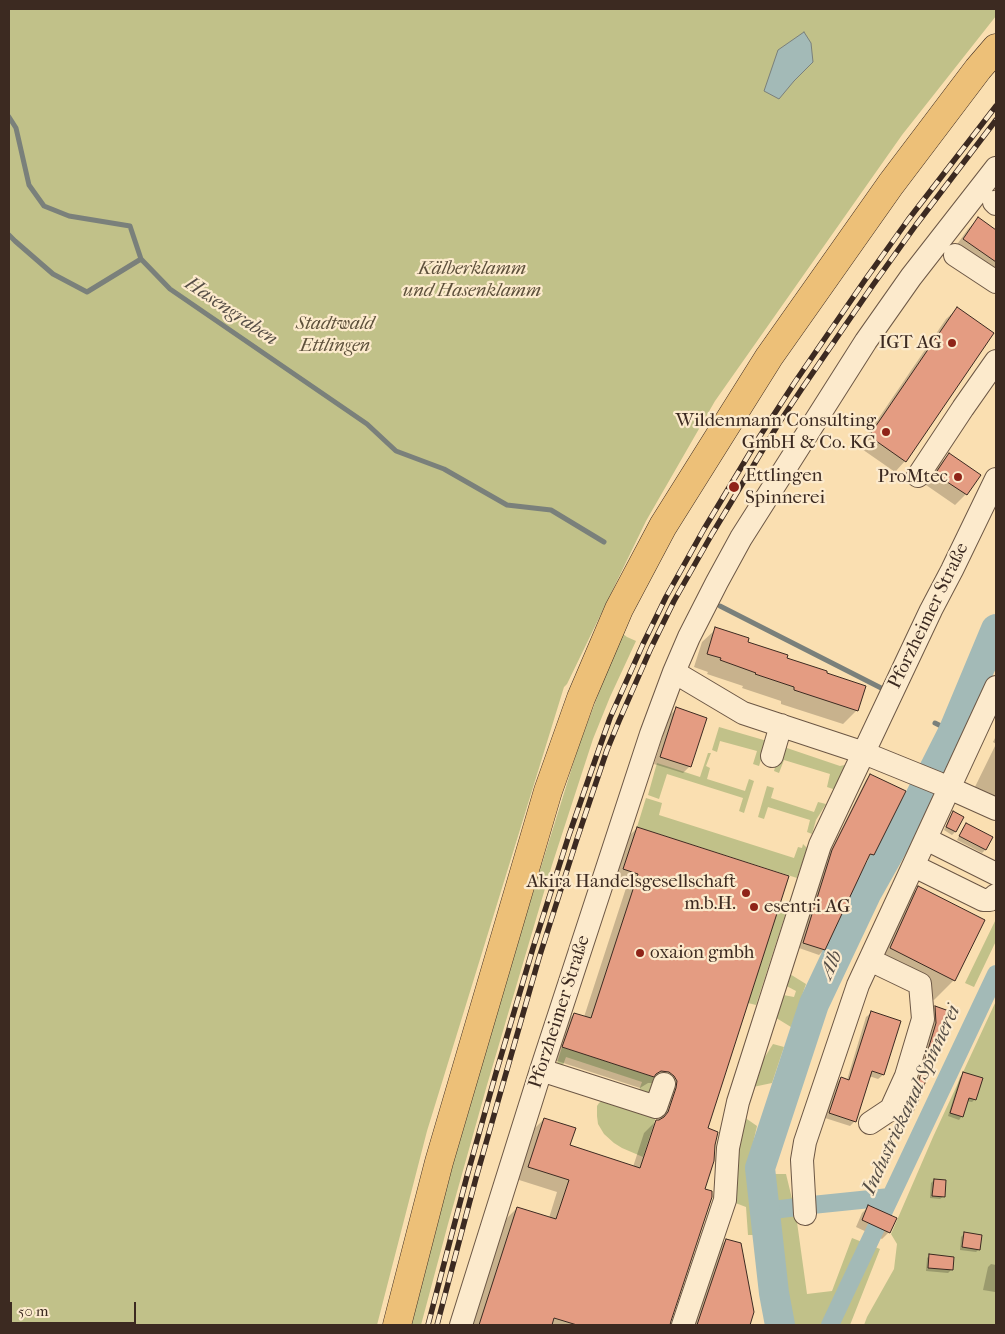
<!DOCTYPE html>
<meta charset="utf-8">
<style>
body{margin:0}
#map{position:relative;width:1005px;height:1334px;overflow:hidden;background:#fadfb1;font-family:"IM FELL French Canon",serif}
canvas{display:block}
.frame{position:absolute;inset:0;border:10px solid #3c2a21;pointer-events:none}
.scale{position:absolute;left:10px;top:1302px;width:126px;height:22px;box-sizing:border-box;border:2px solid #3c2a21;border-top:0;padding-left:6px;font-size:15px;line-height:18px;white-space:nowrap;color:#3c2a21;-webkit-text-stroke:4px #fceacc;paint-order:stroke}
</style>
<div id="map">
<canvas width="1005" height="1334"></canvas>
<div class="frame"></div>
<div class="scale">50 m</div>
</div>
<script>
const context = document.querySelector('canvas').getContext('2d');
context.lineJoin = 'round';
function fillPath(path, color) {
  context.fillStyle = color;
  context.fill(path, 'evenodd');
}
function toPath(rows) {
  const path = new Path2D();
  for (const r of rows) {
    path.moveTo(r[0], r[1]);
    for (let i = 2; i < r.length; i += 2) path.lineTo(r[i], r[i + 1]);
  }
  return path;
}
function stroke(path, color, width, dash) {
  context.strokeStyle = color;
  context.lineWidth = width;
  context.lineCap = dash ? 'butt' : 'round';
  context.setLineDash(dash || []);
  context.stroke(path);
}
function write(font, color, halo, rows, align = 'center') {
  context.font = font + ' "IM FELL French Canon",serif';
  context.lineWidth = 4.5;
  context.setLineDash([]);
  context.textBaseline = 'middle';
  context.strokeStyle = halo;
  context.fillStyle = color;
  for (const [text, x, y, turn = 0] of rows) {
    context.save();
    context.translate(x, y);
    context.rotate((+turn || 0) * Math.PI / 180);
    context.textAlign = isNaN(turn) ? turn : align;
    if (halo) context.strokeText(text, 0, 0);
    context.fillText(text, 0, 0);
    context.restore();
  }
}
fillPath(toPath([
 [9,9,996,9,996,16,902,135,715,401,646,521,567,684,564,687,427,1131,377,1325,9,1325],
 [623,634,627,637,636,641,610,697,593,739,552,865,487,1085,448,1224,421,1325,409,1325,466,1111,503,989,579,745,608,669],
 [719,727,767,741,759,766,753,764,757,751,720,741,717,752,712,750],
 [781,746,840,766,849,764,836,790,827,787,830,774,784,760,779,773,774,771],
 [708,753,711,753,706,766,710,768,707,779,745,791,749,779,754,781,744,813,739,811,743,798,667,774,659,799,648,795,657,763,700,777],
 [767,786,774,788,771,798,814,812,818,802,826,804,816,820,812,834,807,832,810,820,768,807,764,819,758,817],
 [646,798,662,803,659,815,794,858,798,847,802,848,803,844,807,848,797,878,637,827],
 [779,906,787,909,756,1005,748,1003],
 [996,919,996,941,974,987,965,983],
 [785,971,806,984,791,1027,773,1016,778,994,794,997,796,991,781,983],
 [996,1001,996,1325,864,1325,867,1317,894,1269,897,1244,891,1234,933,1137],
 [773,1044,784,1047,772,1083,753,1087,755,1068,763,1060],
 [562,1047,660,1079,654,1098,638,1093,642,1082,566,1057,562,1068,556,1066],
 [603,1100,656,1117,643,1157,622,1148,614,1143,604,1134,598,1124,597,1116,597,1106,599,1103],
 [744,1117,757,1126,747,1169,750,1206,755,1235,748,1235,746,1207,730,1201],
 [765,1174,786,1174,796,1215,807,1294,832,1291,852,1238,880,1249,850,1325,786,1325]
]), '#c1c189');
const water = toPath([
 [804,32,811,43,813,62,794,81,779,99,764,91,778,50,804,32]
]);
fillPath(water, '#a3bab7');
stroke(water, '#7a807b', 1);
fillPath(toPath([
 [978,219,996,232,996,281,953,250,968,229],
 [957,309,905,461,895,472,859,447,946,319],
 [949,454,979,475,966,494,955,505,926,485,939,465],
 [716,629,786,658,857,710,843,724,781,704,781,701,742,688,743,686,707,674,708,672,694,667,702,642],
 [676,709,690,766,683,773,654,764,669,716],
 [996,736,996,818,973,791,996,744,993,742],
 [870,775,904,792,873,855,868,860,866,859,824,950,819,955,799,948,828,856,866,780],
 [953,813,955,832,952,835,944,830,950,816],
 [966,825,985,850,982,853,957,840,963,828],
 [637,828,706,1129,703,1190,669,1325,471,1325,505,1220,517,1208,549,1218,557,1192,516,1179,532,1131,544,1119,569,1146,633,1167,644,1133,656,1121,658,1121,665,1101,656,1083,648,1083,640,1088,551,1059,562,1026,574,1014,584,1017,627,885,612,881,625,840],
 [919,887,954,980,934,1000,870,968,898,908],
 [935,1007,948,1011,909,1117,906,1120,900,1118,916,1084,933,1027,933,1010],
 [871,1013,899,1022,883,1075,878,1079,869,1076,855,1121,850,1126,825,1118,837,1083,841,1078,847,1080,866,1017],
 [963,1074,975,1099,972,1102,966,1101,962,1116,959,1120,948,1116,960,1077],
 [934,1180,944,1196,940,1199,930,1198,931,1183],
 [869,1206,889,1232,882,1239,856,1227,862,1213],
 [964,1234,979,1249,976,1252,960,1250,961,1237],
 [726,1240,753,1312,748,1325,690,1325,714,1252],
 [930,1255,951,1270,948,1273,926,1271,927,1258],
 [991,1264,996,1265,996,1291,995,1292,983,1290,988,1267]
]), '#0003');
stroke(toPath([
 [9,117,16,128,29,185,44,206,69,216,130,226,141,259,170,289,367,424,396,451,444,469,507,505,551,510,604,542],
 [9,235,15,241,53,274,87,292,141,259],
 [720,606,887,691],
 [935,723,953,732]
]), '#7a807b', 5);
stroke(toPath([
 [812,1205,890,1197],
 [765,1211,797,1207],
 [830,1325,996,974]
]), '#a3bab7', 18);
stroke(toPath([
 [780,1325,774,1293,760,1168,814,1004,866,894,916,805,953,732,996,629]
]), '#a3bab7', 30);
const building = toPath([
 [978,217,996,230,996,262,963,239,978,217],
 [957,307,994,333,906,462,869,436,957,307],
 [949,453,981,475,967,495,935,474,949,453],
 [715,627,749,638,748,642,788,655,787,658,827,671,827,673,866,686,858,711,794,690,794,687,755,674,756,673,720,660,721,658,707,654,715,627],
 [676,707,707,718,691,767,660,757,676,707],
 [870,774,906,791,874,855,870,854,825,950,803,943,832,850,870,774],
 [953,811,964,817,956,832,946,827,953,811],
 [966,823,993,837,986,850,959,836,966,823],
 [637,827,789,876,708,1128,718,1132,715,1145,714,1161,705,1189,712,1191,712,1197,671,1321,670,1325,577,1325,554,1318,552,1325,479,1325,517,1207,556,1219,569,1180,528,1167,544,1118,576,1128,570,1145,640,1168,656,1120,659,1120,664,1117,668,1112,676,1088,677,1081,674,1076,669,1072,661,1071,656,1074,654,1077,562,1047,574,1013,591,1018,638,874,623,869,637,827],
 [918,886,985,920,955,981,890,948,918,886],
 [935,1006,949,1011,921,1095,910,1118,902,1115,919,1080,936,1023,935,1006],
 [871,1011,901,1021,884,1075,872,1071,856,1122,829,1113,841,1077,849,1080,871,1011],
 [963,1072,983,1078,976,1100,969,1098,963,1117,950,1113,963,1072],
 [934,1179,946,1180,945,1197,932,1196,934,1179],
 [868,1205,897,1218,890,1233,862,1220,868,1205],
 [964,1232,982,1235,980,1250,962,1247,964,1232],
 [726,1239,741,1243,754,1312,750,1325,697,1325,726,1239],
 [929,1254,954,1257,953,1270,928,1268,929,1254]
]);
fillPath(building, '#e49c82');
stroke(building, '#3c2a21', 1);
const minor = toPath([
 [994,202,996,204],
 [955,255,996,282],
 [918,476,963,408,996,361],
 [674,672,743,713,864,753,938,783,996,809],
 [772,756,781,725],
 [926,839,996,874],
 [914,866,983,900,990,900,996,895],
 [870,960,920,984,923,1019,906,1076,891,1109,870,1123],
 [541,1070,656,1107,664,1084],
 [805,1214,802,1160,805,1142,858,985,996,687],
 [461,1325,541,1070,632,792,651,734,674,672,689,637,717,582,741,538,866,341,911,277,996,168],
 [683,1325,725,1200,728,1148,738,1102,820,845,931,610,952,570,996,479]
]);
const major = toPath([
 [397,1325,439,1162,548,791,581,698,619,609,663,526,769,357,891,184,978,69,996,48]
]);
stroke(minor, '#6c5745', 24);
stroke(major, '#3c2a21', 29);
stroke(minor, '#fceacc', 22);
stroke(major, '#edc078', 28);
const rail = toPath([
 [428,1325,467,1176,496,1073,533,948,569,835,599,749,610,718,643,644,666,597,704,529,760,436,795,382,865,280,908,220,996,106],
 [437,1325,476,1178,539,958,577,839,607,750,619,721,651,648,674,601,712,534,779,423,803,387,873,285,916,225,996,120]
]);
stroke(rail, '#3c2a21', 5.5);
stroke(rail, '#fceacc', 4, [11]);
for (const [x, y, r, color] of [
 [952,343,5,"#8f2418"],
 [886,432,5,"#8f2418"],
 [958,477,5,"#8f2418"],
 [734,487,6,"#8f2418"],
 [746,893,5,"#8f2418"],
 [754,907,5,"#8f2418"],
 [640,953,5,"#8f2418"]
]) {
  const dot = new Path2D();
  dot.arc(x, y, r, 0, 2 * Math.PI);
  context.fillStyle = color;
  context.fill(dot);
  stroke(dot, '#fceacc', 2);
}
write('italic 19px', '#5d503b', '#fceacc', [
 ["Kälberklamm",472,269],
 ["und Hasenklamm",472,291],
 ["Stadtwald",335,324],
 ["Ettlingen",335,346]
]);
write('19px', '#3c2a21', '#fceacc', [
 ["IGT AG",942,343],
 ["Wildenmann Consulting",876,421],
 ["GmbH & Co. KG",876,443],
 ["Ettlingen",745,476,"left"],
 ["Spinnerei",745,498,"left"],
 ["ProMtec",948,477],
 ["Akira Handelsgesellschaft",736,882],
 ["m.b.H.",736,904],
 ["esentri AG",764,907,"left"],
 ["oxaion gmbh",650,953,"left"]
], 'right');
write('19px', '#3c2a21', '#fceacc', [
 ["Pforzheimer Straße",929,616,-64],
 ["Pforzheimer Straße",560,1012,-72]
]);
write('italic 20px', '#564e46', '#fceacc', [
 ["Hasengraben",231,312,34],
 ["Alb",832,965,-65],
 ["Industriekanal Spinnerei",912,1100,-65]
]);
</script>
